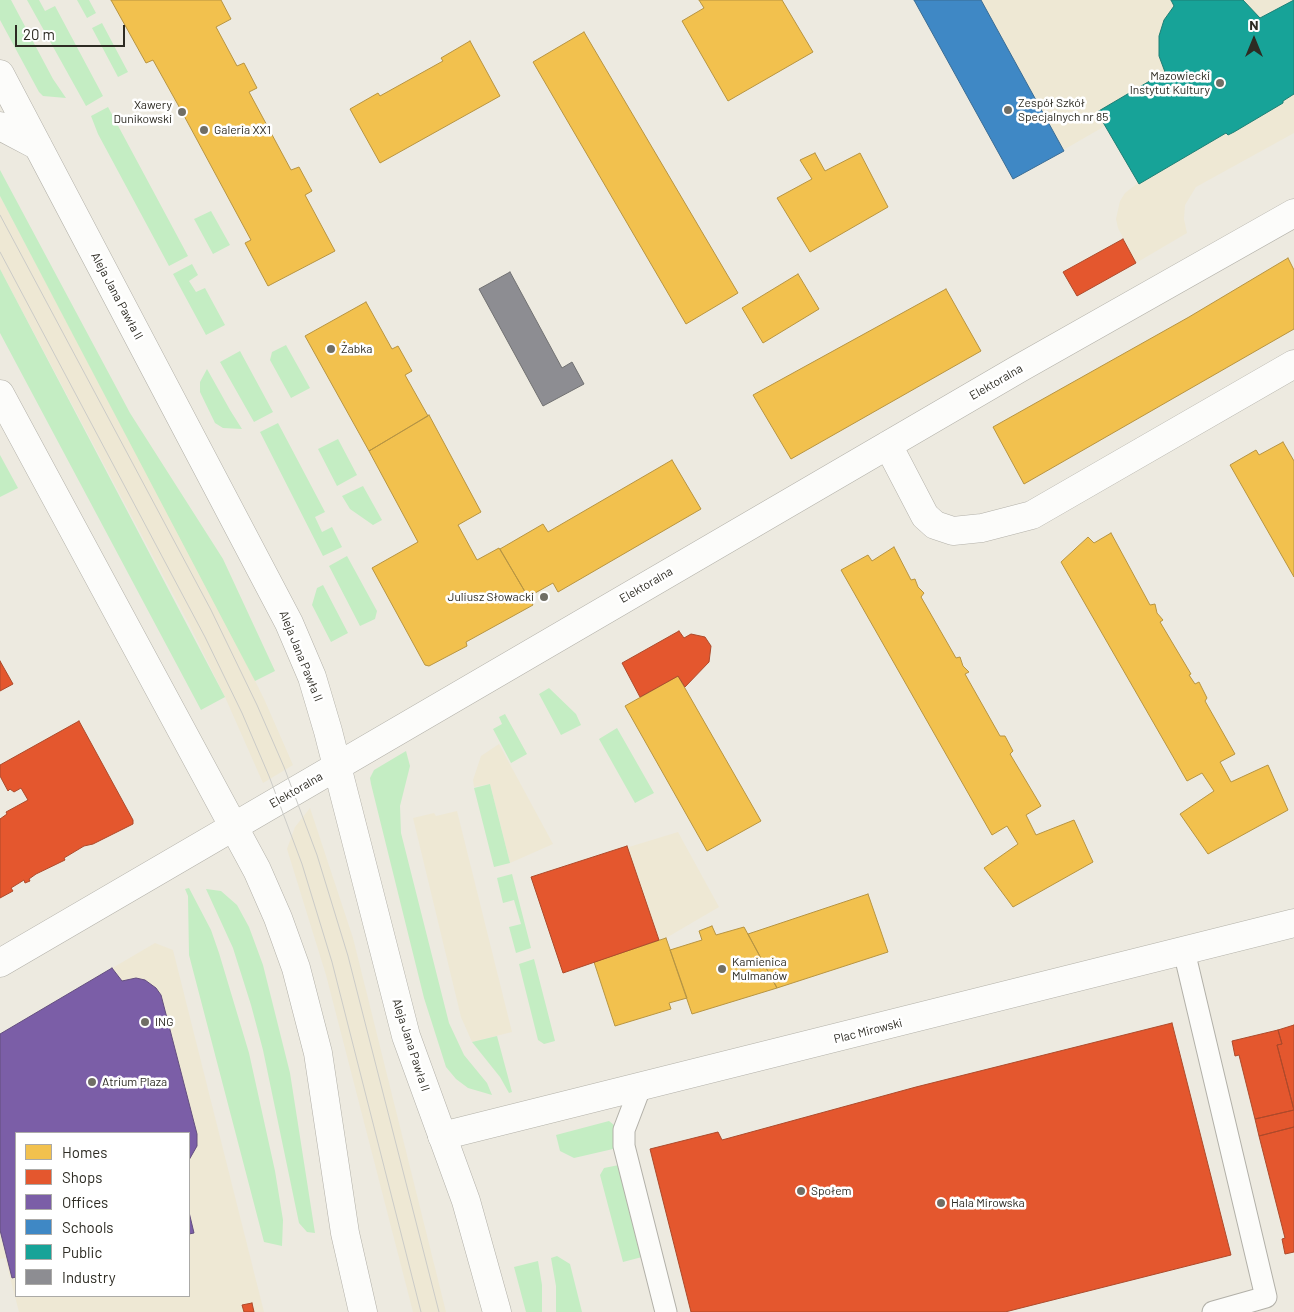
<!DOCTYPE html>
<meta charset="utf-8">
<style>
body{margin:0}
#map{position:relative;width:1294px;height:1312px;overflow:hidden;background:#edeae0;font-family:Barlow,sans-serif}
canvas{display:block}
.legend{position:absolute;left:15px;top:1132px;width:175px;height:165px;box-sizing:border-box;background:#fff;border:1px solid #abaaa7;margin:0;padding:6px 9px;list-style:none;font-size:15px;color:#2d2b23}
.legend li{display:flex;align-items:center;gap:10px;height:25px}
.legend b{width:25px;border:1px solid #abaaa7}
.north{position:absolute;left:1229px;top:15px;width:50px;height:50px;-webkit-text-stroke:4px #fff;paint-order:stroke;rotate:0deg;font-size:14px;font-weight:700;line-height:20px;text-align:center;color:#2d2b23}
.north::after{content:'';display:block;margin:auto;width:18px;height:22px;background:#2d2b23;clip-path:polygon(50% 0,100% 100%,50% 72%,0 100%)}
.scale{position:absolute;left:15px;top:25px;width:110px;height:22px;box-sizing:border-box;border:2px solid #2d2b23;border-top:0;padding-left:6px;font-size:15px;line-height:18px;white-space:nowrap;color:#2d2b23;-webkit-text-stroke:4px #fff;paint-order:stroke}
</style>
<div id="map">
<canvas width="1294" height="1312"></canvas>
<ul class="legend">
<li><b style="height:14px;background:#f2c14e"></b>Homes</li>
<li><b style="height:14px;background:#e4572e"></b>Shops</li>
<li><b style="height:14px;background:#7b5ea7"></b>Offices</li>
<li><b style="height:14px;background:#3f88c5"></b>Schools</li>
<li><b style="height:14px;background:#17a398"></b>Public</li>
<li><b style="height:14px;background:#8d8d92"></b>Industry</li>
</ul>
<div class="north">N</div>
<div class="scale">20 m</div>
</div>
<script>
const context = document.querySelector('canvas').getContext('2d');
context.lineJoin = 'round';
function fillPath(path, color) {
  context.fillStyle = color;
  context.fill(path, 'evenodd');
}
function toPath(rows) {
  const path = new Path2D();
  for (const r of rows) {
    path.moveTo(r[0], r[1]);
    for (let i = 2; i < r.length; i += 2) path.lineTo(r[i], r[i + 1]);
  }
  return path;
}
function stroke(path, color, width, dash) {
  context.strokeStyle = color;
  context.lineWidth = width;
  context.lineCap = dash ? 'butt' : 'round';
  context.setLineDash(dash || []);
  context.stroke(path);
}
function write(font, color, halo, rows, align = 'center') {
  context.font = font + ' Barlow,sans-serif';
  context.lineWidth = 5;
  context.setLineDash([]);
  context.textBaseline = 'middle';
  context.strokeStyle = halo;
  context.fillStyle = color;
  for (const [text, x, y, turn = 0] of rows) {
    context.save();
    context.translate(x, y);
    context.rotate((+turn || 0) * Math.PI / 180);
    context.textAlign = isNaN(turn) ? turn : align;
    if (halo) context.strokeText(text, 0, 0);
    context.fillText(text, 0, 0);
    context.restore();
  }
}
fillPath(toPath([
 [914,0,1294,0,1294,133,1196,187,1185,205,1184,219,1187,233,1136,263,1118,228,1116,219,1120,201,1125,193,1138,183,1105,126,1013,179],
 [0,196,228,626,265,701,293,765,263,783,225,697,190,626,0,269],
 [499,744,553,844,510,863,490,784,474,787,473,780,481,756],
 [310,808,353,938,446,1312,413,1312,326,975,287,849,295,827],
 [457,811,512,1032,472,1042,461,1017,413,818,434,813,436,816],
 [678,832,719,907,666,938,563,973,531,877],
 [155,943,173,950,264,1312,19,1312,5,1258,0,1259,0,1034],
 [16,1133,189,1133,189,1296,16,1296]
]), '#eee8d4');
fillPath(toPath([
 [0,0,11,0,53,79,66,98,43,96,39,92,0,20],
 [27,0,39,0,45,11,55,6,103,96,86,106],
 [77,0,89,0,96,13,87,18],
 [102,23,128,72,118,77,92,28],
 [108,107,188,256,169,266,98,134,91,116],
 [0,170,130,413,223,559,275,671,255,681,0,196],
 [211,211,230,245,213,254,194,219],
 [192,264,198,275,189,281,196,292,205,288,225,325,206,335,173,274],
 [0,269,225,697,201,710,0,333],
 [286,345,310,388,291,398,270,360,272,352],
 [240,351,273,412,254,422,220,362],
 [207,369,230,410,242,429,223,428,215,423,200,392,200,382],
 [278,423,325,512,315,517,322,532,332,527,342,547,323,556,260,432],
 [338,439,357,475,337,486,318,449],
 [0,455,18,488,0,497],
 [363,486,382,520,373,525,350,509,342,496],
 [347,556,377,611,375,619,360,626,329,566],
 [323,585,348,633,331,642,312,605,317,588],
 [549,688,576,714,581,725,561,735,539,694],
 [505,714,527,754,511,763,493,729,502,724,499,717],
 [617,728,654,793,635,803,599,739],
 [406,751,410,766,400,806,401,833,449,1023,464,1055,487,1083,492,1095,468,1088,456,1079,446,1067,424,998,371,784,370,778,374,770],
 [490,784,510,863,494,867,474,788],
 [512,874,531,948,516,953,509,927,521,924,514,900,503,903,497,878],
 [189,888,211,930,219,953,249,1053,275,1171,283,1220,282,1246,264,1242,189,955,188,896,185,889],
 [206,889,221,891,237,905,249,927,263,965,290,1073,315,1233,307,1232,299,1223,263,1050,251,1005,233,948],
 [534,959,555,1041,544,1044,538,1040,519,964],
 [497,1036,512,1092,509,1093,500,1077,472,1042],
 [609,1121,614,1125,613,1149,574,1158,560,1151,556,1135],
 [619,1165,642,1257,623,1262,600,1175,604,1168],
 [557,1256,570,1264,582,1312,556,1312,556,1286,551,1258],
 [538,1261,542,1285,542,1312,526,1312,514,1267]
]), '#c4edc3');
const homes = toPath([
 [111,0,221,0,231,19,216,27,237,66,244,63,257,88,249,92,291,170,299,167,312,191,305,195,335,251,268,286,245,243,251,240,182,112,153,60,146,63,111,0],
 [699,0,782,0,813,52,728,101,682,21,704,8,699,0],
 [584,32,738,293,686,324,533,62,584,32],
 [470,41,500,96,380,163,350,109,378,93,380,96,443,61,441,58,470,41],
 [815,153,825,171,860,153,888,207,810,252,777,198,812,179,800,160,815,153],
 [1288,258,1294,270,1294,329,1024,484,993,427,1189,317,1288,258],
 [798,274,819,309,763,343,742,308,798,274],
 [946,289,981,351,791,459,753,395,946,289],
 [366,302,392,349,398,346,412,371,405,375,428,416,369,451,305,336,366,302],
 [429,415,481,512,458,525,477,560,499,548,533,605,466,642,467,646,429,666,425,665,372,568,418,542,369,451,429,415],
 [1283,442,1294,461,1294,577,1230,465,1256,450,1259,455,1283,442],
 [672,460,701,509,558,592,553,583,528,597,500,549,543,524,548,532,672,460],
 [1111,533,1150,605,1155,604,1157,613,1163,620,1160,622,1191,674,1189,675,1195,684,1199,682,1207,698,1205,701,1235,754,1220,762,1231,782,1268,765,1288,810,1208,854,1180,814,1214,791,1202,773,1187,781,1061,562,1088,537,1094,543,1111,533],
 [894,547,911,580,915,579,918,587,924,593,921,597,956,658,960,657,963,666,969,672,965,674,1000,736,1005,736,1013,751,1010,754,1041,806,1026,815,1036,835,1074,820,1093,862,1013,907,984,868,1018,844,1007,826,992,835,841,570,868,555,872,561,894,547],
 [678,676,761,821,707,851,625,706,678,676],
 [868,894,888,952,777,988,748,934,868,894],
 [712,926,716,935,744,927,777,988,692,1014,670,950,702,940,699,931,712,926],
 [666,938,687,998,669,1003,671,1009,615,1026,594,962,666,938]
]);
fillPath(homes, '#f2c14e');
stroke(homes, '#b79441', 1);
const shops = toPath([
 [1123,239,1136,263,1077,296,1063,272,1123,239],
 [679,631,684,638,691,634,705,637,711,646,709,662,685,687,678,676,640,697,622,663,679,631],
 [0,661,13,684,0,691,0,661],
 [79,721,133,820,133,824,93,844,84,846,64,858,65,860,36,874,29,879,30,881,25,883,24,880,11,888,13,891,0,898,0,819,7,814,6,812,28,800,21,788,14,792,10,789,8,791,0,776,0,765,79,721],
 [627,846,659,940,563,973,531,877,627,846],
 [1172,1023,1231,1255,1005,1312,691,1312,650,1149,718,1132,722,1140,916,1087,1172,1023],
 [1294,1025,1294,1127,1259,1136,1255,1119,1294,1110,1277,1045,1282,1044,1278,1030,1294,1025],
 [1278,1030,1282,1044,1277,1045,1294,1110,1255,1119,1239,1055,1235,1056,1232,1041,1278,1030],
 [1294,1127,1294,1252,1285,1254,1282,1239,1285,1238,1259,1136,1294,1127],
 [252,1303,254,1312,244,1312,242,1305,252,1303]
]);
fillPath(shops, '#e4572e');
stroke(shops, '#ad4a2b', 1);
const offices = toPath([
 [112,968,122,981,136,978,145,980,156,988,161,995,197,1134,197,1146,189,1160,189,1133,16,1133,16,1277,12,1278,0,1230,0,1034,112,968],
 [189,1212,194,1233,189,1234,189,1212]
]);
fillPath(offices, '#7b5ea7');
stroke(offices, '#644f7f', 1);
const schools = toPath([
 [914,0,981,0,1064,151,1013,179,914,0]
]);
fillPath(schools, '#3f88c5');
stroke(schools, '#3a6c94', 1);
const public = toPath([
 [1171,0,1243,0,1260,18,1294,0,1294,94,1283,101,1283,103,1234,132,1228,135,1226,133,1139,184,1097,112,1165,72,1159,56,1159,36,1164,20,1174,6,1171,0]
]);
fillPath(public, '#17a398');
stroke(public, '#1e7f75', 1);
const industry = toPath([
 [510,272,562,368,572,362,584,384,543,406,479,289,510,272]
]);
fillPath(industry, '#8d8d92');
stroke(industry, '#707071', 1);
const service = toPath([
 [1184,951,1266,1297,1213,1312],
 [640,1088,624,1130,624,1146,666,1312]
]);
const minor = toPath([
 [888,445,925,516,935,525,953,531,982,528,1032,515,1294,364],
 [0,963,1020,368,1294,213],
 [442,1136,1294,923]
]);
const secondary = toPath([
 [0,74,289,623,312,677,328,731,406,1036,466,1201,497,1312],
 [0,126,38,146],
 [0,394,257,870,278,918,296,968,318,1053,345,1233,363,1312]
]);
stroke(service, '#b2b0a8', 23);
stroke(minor, '#b2b0a8', 29);
stroke(secondary, '#b2b0a8', 29);
stroke(service, '#fcfcfa', 21);
stroke(minor, '#fcfcfa', 28);
stroke(secondary, '#fcfcfa', 28);
stroke(toPath([
 [0,215,211,610,257,705,284,767,317,855,348,956,439,1312],
 [0,252,205,637,242,713,269,776,302,864,332,962,421,1312]
]), '#cbcbc7', 1);
for (const [x, y, r, color] of [
 [1220,83,5,"#706e65"],
 [1008,110,5,"#706e65"],
 [182,112,5,"#706e65"],
 [204,130,5,"#706e65"],
 [331,349,5,"#706e65"],
 [544,597,5,"#706e65"],
 [722,969,5,"#706e65"],
 [145,1022,5,"#706e65"],
 [92,1082,5,"#706e65"],
 [801,1191,5,"#706e65"],
 [941,1203,5,"#706e65"]
]) {
  const dot = new Path2D();
  dot.arc(x, y, r, 0, 2 * Math.PI);
  context.fillStyle = color;
  context.fill(dot);
  stroke(dot, '#fff', 2);
}
write('12px', '#2d2b23', '#fff', [
 ["Mazowiecki",1210,76,"right"],
 ["Instytut Kultury",1210,90,"right"],
 ["Zespół Szkół",1018,103],
 ["Specjalnych nr 85",1018,117],
 ["Xawery",172,105,"right"],
 ["Dunikowski",172,119,"right"],
 ["Galeria XX1",214,130],
 ["Żabka",341,349],
 ["Juliusz Słowacki",534,597,"right"],
 ["Kamienica",732,962],
 ["Mulmanów",732,976],
 ["ING",155,1022],
 ["Atrium Plaza",102,1082],
 ["Społem",811,1191],
 ["Hala Mirowska",951,1203]
], 'left');
write('12px', '#2d2b23', '#fff', [
 ["Aleja Jana Pawła II",117,296,62],
 ["Elektoralna",996,382,-30],
 ["Elektoralna",646,585,-30],
 ["Aleja Jana Pawła II",301,656,68],
 ["Elektoralna",296,790,-30],
 ["Plac Mirowski",868,1031,-14],
 ["Aleja Jana Pawła II",411,1045,72]
]);
</script>
